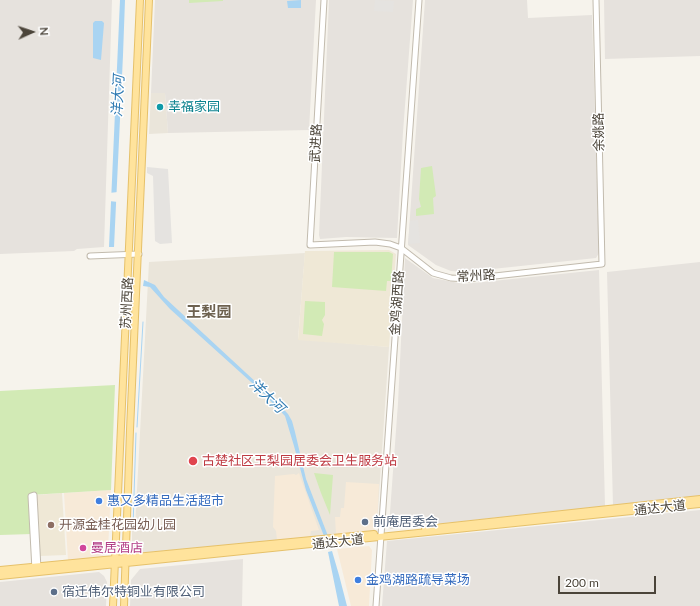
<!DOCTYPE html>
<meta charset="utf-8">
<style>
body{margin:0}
#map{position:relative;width:700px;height:606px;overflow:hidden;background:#f6f3ec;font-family:Lato,sans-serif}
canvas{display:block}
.north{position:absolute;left:12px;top:12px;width:40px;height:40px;-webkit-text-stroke:3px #fff;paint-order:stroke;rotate:87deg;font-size:11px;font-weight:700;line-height:16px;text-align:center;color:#4b4439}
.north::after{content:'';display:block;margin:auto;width:14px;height:18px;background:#4b4439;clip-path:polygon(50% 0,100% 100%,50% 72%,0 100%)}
.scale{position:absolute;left:558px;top:576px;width:98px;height:18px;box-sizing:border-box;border:2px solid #4b4439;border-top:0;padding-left:5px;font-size:12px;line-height:14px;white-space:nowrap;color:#4b4439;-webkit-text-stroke:3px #fff;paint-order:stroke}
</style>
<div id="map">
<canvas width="700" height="606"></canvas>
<div class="north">N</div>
<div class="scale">200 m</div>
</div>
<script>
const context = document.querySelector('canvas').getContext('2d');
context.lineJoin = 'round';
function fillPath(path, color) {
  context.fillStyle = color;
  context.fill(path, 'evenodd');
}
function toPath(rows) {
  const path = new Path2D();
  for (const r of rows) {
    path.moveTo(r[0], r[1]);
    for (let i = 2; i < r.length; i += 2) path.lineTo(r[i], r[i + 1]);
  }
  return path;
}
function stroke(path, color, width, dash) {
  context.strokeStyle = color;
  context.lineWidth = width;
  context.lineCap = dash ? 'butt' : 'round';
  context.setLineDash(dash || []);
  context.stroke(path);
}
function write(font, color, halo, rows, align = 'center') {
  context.font = font + ' Lato,"Noto Sans SC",sans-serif';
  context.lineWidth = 3;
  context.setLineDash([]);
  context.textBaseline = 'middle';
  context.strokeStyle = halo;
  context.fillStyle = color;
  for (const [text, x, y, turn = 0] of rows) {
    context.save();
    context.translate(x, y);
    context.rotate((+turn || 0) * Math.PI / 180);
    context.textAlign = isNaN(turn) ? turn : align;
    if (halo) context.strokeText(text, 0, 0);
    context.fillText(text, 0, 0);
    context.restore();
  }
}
fillPath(toPath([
 [165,92,168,133,149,134,151,93],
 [305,253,298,339,389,347,377,524,375,529,373,531,140,553,136,552,132,547,132,528,135,528,149,262]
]), '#eae5da');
fillPath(toPath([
 [299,473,319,530,311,531,310,537,277,540,276,531,273,527,275,476,294,474,296,475],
 [346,482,379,484,377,524,373,531,336,534,335,517,340,517,341,508,344,508],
 [111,490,108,549,103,556,98,558,68,561,64,493],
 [369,546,372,550,369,606,351,606,337,549]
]), '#f7ead8');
fillPath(toPath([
 [0,0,112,0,104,247,77,249,74,251,0,254],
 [155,0,316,0,309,130,168,133,165,93,151,93],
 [329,0,413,0,403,132,397,238,346,237,320,239,319,235],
 [425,0,527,0,528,18,592,15,599,253,596,258,464,272,451,271,436,265,408,245],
 [604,0,700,0,700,56,605,59],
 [405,258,433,278,464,284,599,270,605,506,390,529,389,526,398,403],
 [700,262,700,497,613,506,607,272],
 [700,510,700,606,382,606,387,541],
 [243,559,242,606,130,606,131,580,140,569],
 [99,572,104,576,107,582,106,606,0,606,0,582]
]), '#e6e2dd');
fillPath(toPath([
 [389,250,396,254,389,347,298,340,305,251],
 [62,493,66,555,40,556,36,495]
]), '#efe8d6');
fillPath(toPath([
 [189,0,223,0,223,1,189,3],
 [432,166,436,196,433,198,434,214,416,216,416,209,421,207,419,199,421,168],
 [334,252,389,252,393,254,391,281,387,281,386,291,332,287],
 [305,301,325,302,325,315,322,320,324,324,322,336,303,334],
 [115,385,111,490,30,495,32,534,0,535,0,391],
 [314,473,333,475,330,515,321,493]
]), '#d2eab5');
fillPath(toPath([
 [375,0,394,1,393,12,374,11],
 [147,167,168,169,172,243,160,244,155,241,153,176,147,173],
 [418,220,420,243,408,244,410,221]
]), '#e5e3e0');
fillPath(toPath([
 [120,0,125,0,123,55,114,247,109,247],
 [301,0,301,8,288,8,287,1],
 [95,21,102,21,104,23,101,60,93,58,93,23],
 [144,280,155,285,164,297,272,397,288,414,292,421,295,432,306,479,328,536,324,536,306,490,294,446,285,416,261,391,170,309,150,287,143,286],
 [332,551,339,575,347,606,339,606,328,552]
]), '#a9d4f2');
fillPath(toPath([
 [118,192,118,202,109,201,109,193]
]), '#f6f3ec');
stroke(toPath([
 [137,427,143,322],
 [133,527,136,433]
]), '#a9d4f2', 1);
const minor = toPath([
 [324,0,310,245,375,242,390,244,401,248,433,273,451,278,468,279,602,264,596,0],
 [90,256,139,254],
 [35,570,31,496,34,495,38,569],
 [376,606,419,0]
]);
const major = toPath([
 [425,529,700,499],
 [0,570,374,534],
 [0,576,700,504],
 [113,606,140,0],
 [124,606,130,430,149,0]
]);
stroke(minor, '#c2bbae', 7);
stroke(major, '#e6c16a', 8);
stroke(minor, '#fff', 5);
stroke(major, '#ffe39c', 6);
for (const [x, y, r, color] of [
 [160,107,4,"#0f9aa8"],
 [193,461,5,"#e0444e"],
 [99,501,4,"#3f7fe0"],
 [365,522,4,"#5c6f8a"],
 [51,525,4,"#8d6e63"],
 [83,548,4,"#d1479c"],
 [358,580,4,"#3f7fe0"],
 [54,592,4,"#5c6f8a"]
]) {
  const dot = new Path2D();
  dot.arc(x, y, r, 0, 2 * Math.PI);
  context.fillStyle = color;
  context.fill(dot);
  stroke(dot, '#fff', 1.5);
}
write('13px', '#0d838f', '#fff', [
 ["幸福家园",168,107]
], 'left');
write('13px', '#4b4439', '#fff', [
 ["余姚路",599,132,-91],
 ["武进路",316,143,-87],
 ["常州路",476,276,-3],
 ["苏州西路",127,303,-87],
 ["金鸡湖西路",397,303,-86],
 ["通达大道",660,508,-6],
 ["通达大道",338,542,-6]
]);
write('13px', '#be3a42', '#fff', [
 ["古楚社区王梨园居委会卫生服务站",202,461]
], 'left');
write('13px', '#366cbe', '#fff', [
 ["惠又多精品生活超市",107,501],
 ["金鸡湖路疏导菜场",366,580]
], 'left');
write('13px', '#4e5e75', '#fff', [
 ["前庵居委会",373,522],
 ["宿迁伟尔特铜业有限公司",62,592]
], 'left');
write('13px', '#785e54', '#fff', [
 ["开源金桂花园幼儿园",59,525]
], 'left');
write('13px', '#b23c85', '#fff', [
 ["曼居酒店",91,548]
], 'left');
write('italic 14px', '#2e7ab2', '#fff', [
 ["洋大河",118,96,-87],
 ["洋大河",267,396,44]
]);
write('bold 15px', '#6e6250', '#fff', [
 ["王梨园",209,312]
]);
</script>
